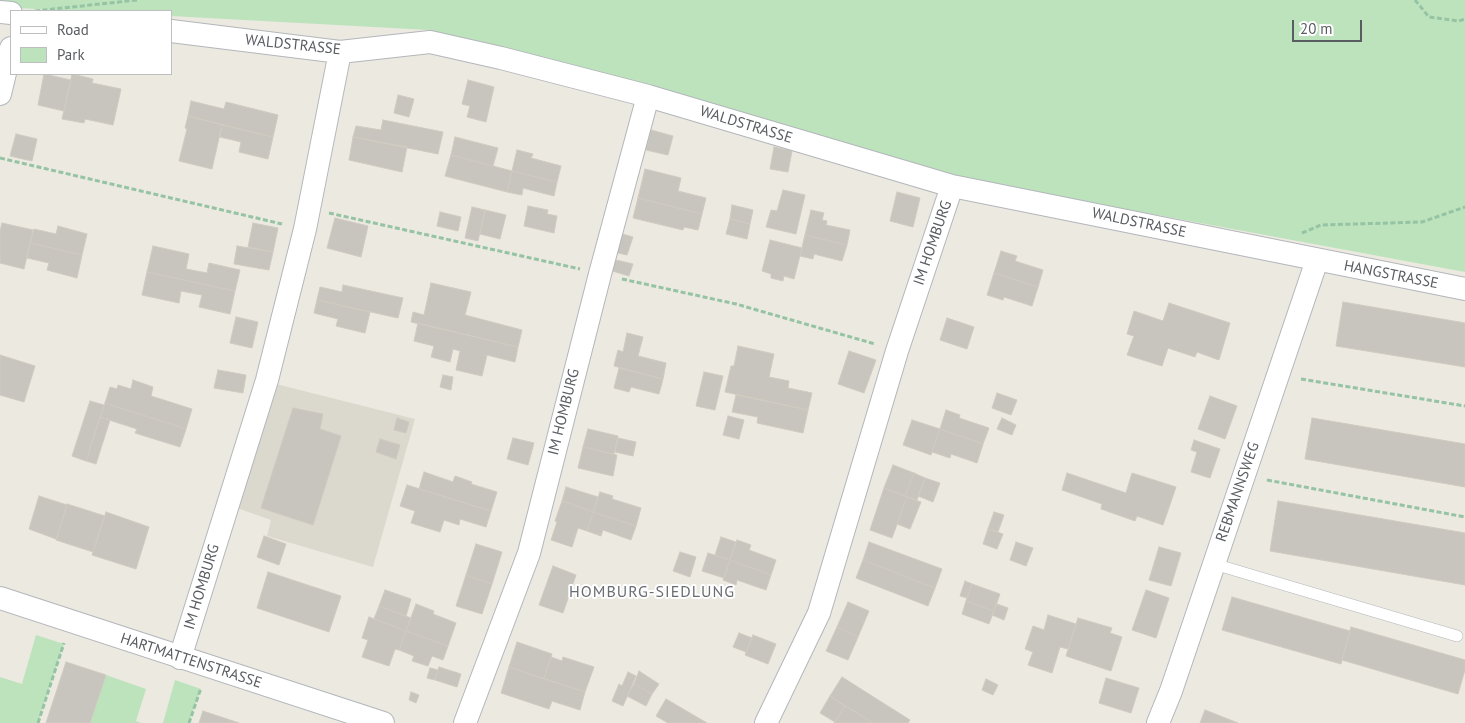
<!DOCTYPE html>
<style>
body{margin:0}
#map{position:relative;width:1465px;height:723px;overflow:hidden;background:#ebe9e0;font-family:"PT Sans",sans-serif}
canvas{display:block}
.legend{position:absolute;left:10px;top:10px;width:162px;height:65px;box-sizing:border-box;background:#fff;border:1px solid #bdbec0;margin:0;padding:6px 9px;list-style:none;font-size:15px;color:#595c61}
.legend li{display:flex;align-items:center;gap:10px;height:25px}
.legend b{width:25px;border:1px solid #bdbec0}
.scale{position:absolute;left:1292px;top:20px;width:70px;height:22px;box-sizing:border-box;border:2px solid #595c61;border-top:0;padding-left:6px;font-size:15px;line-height:18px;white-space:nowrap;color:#595c61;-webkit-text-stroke:4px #fff;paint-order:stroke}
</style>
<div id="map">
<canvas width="1465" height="723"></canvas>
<ul class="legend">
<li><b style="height:6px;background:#fff"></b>Road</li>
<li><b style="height:14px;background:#bce3bc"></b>Park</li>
</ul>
<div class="scale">20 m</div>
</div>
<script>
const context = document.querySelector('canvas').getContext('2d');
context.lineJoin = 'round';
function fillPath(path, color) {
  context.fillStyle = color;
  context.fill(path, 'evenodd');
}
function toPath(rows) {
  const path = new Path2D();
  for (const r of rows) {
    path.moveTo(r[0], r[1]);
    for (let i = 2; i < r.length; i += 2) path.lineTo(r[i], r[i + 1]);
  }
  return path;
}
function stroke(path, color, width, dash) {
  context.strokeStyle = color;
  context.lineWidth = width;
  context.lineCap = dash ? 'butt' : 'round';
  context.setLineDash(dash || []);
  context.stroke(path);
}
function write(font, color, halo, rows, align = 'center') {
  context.font = font + ' "PT Sans",sans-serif';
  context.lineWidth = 4;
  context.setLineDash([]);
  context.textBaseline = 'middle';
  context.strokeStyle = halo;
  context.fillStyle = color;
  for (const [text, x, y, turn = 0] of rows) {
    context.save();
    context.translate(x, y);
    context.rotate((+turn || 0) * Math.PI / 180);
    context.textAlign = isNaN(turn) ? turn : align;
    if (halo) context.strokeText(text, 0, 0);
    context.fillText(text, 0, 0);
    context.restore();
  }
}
fillPath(toPath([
 [276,384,415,419,373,567,267,536,271,520,237,508]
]), '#dbd8ce');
fillPath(toPath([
 [0,0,1465,0,1465,272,941,175,429,30,171,16,171,11,73,11,0,7],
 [36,635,64,644,38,723,0,723,0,677,22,684],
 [106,675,146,689,136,721,141,723,90,723],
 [175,680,201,689,189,723,163,723]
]), '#bce3bc');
const building = toPath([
 [44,74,71,80,64,111,38,105,44,74],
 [72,74,93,79,92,83,121,89,113,125,85,119,84,123,62,119,72,74],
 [468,80,494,87,486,122,467,117,470,106,462,104,468,80],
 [398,95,414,99,409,117,394,113,398,95],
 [191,101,224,109,226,102,278,115,273,137,188,116,191,101],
 [188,116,222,125,212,169,179,161,187,129,185,128,188,116],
 [383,120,443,132,438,154,353,137,356,126,381,130,383,120],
 [222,125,273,137,268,159,239,152,241,142,220,137,222,125],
 [651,130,673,136,668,155,646,150,651,130],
 [16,134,37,139,32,161,10,156,16,134],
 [353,137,407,147,402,172,349,160,353,137],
 [455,137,498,148,493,166,451,155,455,137],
 [774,147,792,151,788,172,770,169,774,147],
 [517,150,533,154,531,158,561,166,557,182,512,171,517,150],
 [451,155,512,171,507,192,445,176,451,155],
 [645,169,681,178,678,191,706,198,702,214,638,198,645,169],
 [512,171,557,182,554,196,523,188,522,195,507,192,512,171],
 [783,190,805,195,796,234,766,227,771,210,777,211,783,190],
 [897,192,920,198,913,227,890,221,897,192],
 [638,198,702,214,698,230,684,227,683,230,633,218,638,198],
 [732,205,753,210,750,224,730,219,732,205],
 [528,206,548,210,547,214,557,216,554,233,524,226,528,206],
 [472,207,485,210,478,241,465,238,472,207],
 [485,210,506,215,500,239,480,234,485,210],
 [811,210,824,213,822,220,827,221,826,225,850,230,847,245,805,235,811,210],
 [440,212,461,217,458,231,437,226,440,212],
 [335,218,368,226,361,257,327,248,335,218],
 [730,219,750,224,747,239,726,234,730,219],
 [2,223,33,230,24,269,0,263,0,231,2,223],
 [253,223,278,228,273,252,248,247,253,223],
 [58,226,87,234,82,255,30,243,34,229,56,234,58,226],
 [619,233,633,237,627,255,614,252,619,233],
 [805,235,847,245,842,261,814,254,813,259,800,256,805,235],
 [770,240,802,248,794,279,784,276,783,281,771,278,771,274,762,271,770,240],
 [30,243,82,255,77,278,47,270,49,263,27,258,30,243],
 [153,246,189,254,186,269,207,273,209,263,240,270,235,291,147,272,153,246],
 [237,246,273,252,269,270,234,264,237,246],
 [1001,251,1017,256,1015,261,1043,270,1038,287,994,273,1001,251],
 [612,259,633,264,629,276,609,270,612,259],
 [147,272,235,291,230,314,199,307,202,295,181,291,179,303,142,295,147,272],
 [994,273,1038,287,1032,306,1004,297,1003,300,987,295,994,273],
 [431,283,471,292,465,315,522,330,518,347,411,322,413,312,424,315,431,283],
 [343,285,403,298,398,318,317,300,320,287,342,292,343,285],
 [317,300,370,312,365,333,336,326,338,319,314,313,317,300],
 [1343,302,1465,323,1465,367,1336,346,1343,302],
 [1169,303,1230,323,1219,360,1197,352,1195,357,1168,348,1162,366,1127,355,1134,336,1127,334,1134,311,1163,321,1169,303],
 [236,317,258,322,252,348,230,343,236,317],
 [947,318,974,327,967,349,940,340,947,318],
 [418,323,518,347,515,362,487,355,482,376,456,370,460,351,453,349,450,362,431,357,434,346,414,341,418,323],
 [627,333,643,337,638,356,666,363,663,379,614,366,618,350,623,352,627,333],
 [738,346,774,354,769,377,789,381,788,388,812,393,808,410,725,392,731,366,734,366,738,346],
 [849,351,876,360,864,393,838,384,849,351],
 [0,355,35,366,24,402,0,395,0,355],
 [619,368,663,379,659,394,631,387,629,392,614,388,619,368],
 [218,370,246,375,243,393,214,388,218,370],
 [704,372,723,376,715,410,696,406,704,372],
 [443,375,453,377,451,390,440,387,443,375],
 [133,380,153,387,151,396,192,409,186,429,105,403,110,387,117,389,118,385,131,389,133,380],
 [997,393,1017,400,1011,415,992,408,997,393],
 [736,395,808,410,803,433,757,423,758,417,732,412,736,395],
 [1210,396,1237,406,1225,439,1198,429,1210,396],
 [90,401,104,405,86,461,72,456,90,401],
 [105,403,186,429,180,447,135,433,137,429,100,417,105,403],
 [293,408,323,414,320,429,341,436,313,525,261,508,293,408],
 [946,410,960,415,959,418,989,428,983,444,940,429,946,410],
 [728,416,744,420,739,439,723,435,728,416],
 [100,417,110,420,96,464,86,461,100,417],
 [397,418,409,422,406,433,394,430,397,418],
 [1002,418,1016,425,1012,435,997,429,1002,418],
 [1312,418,1465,444,1465,487,1305,459,1312,418],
 [912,420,940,429,931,455,903,445,912,420],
 [588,429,618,436,614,454,583,447,588,429],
 [940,429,983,444,977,463,951,454,950,458,932,452,940,429],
 [513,438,534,443,528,465,507,459,513,438],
 [618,438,636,442,633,456,615,452,618,438],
 [380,439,400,445,396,459,376,452,380,439],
 [1194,440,1220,449,1210,478,1191,472,1197,452,1191,450,1194,440],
 [583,447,617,455,613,476,578,468,583,447],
 [893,465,914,473,905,496,884,488,893,465],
 [424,472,453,482,455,476,472,482,471,484,497,492,491,511,419,489,424,472],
 [914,473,925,478,917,500,905,496,914,473],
 [1067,473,1126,493,1132,473,1176,487,1163,525,1137,516,1135,521,1101,509,1102,504,1062,490,1067,473],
 [925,478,940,483,933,502,918,496,925,478],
 [407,485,491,511,486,527,460,519,459,525,444,520,440,532,411,523,415,511,400,506,407,485],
 [566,487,598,497,593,512,562,501,566,487],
 [884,488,907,497,892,538,870,530,884,488],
 [600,492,613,496,612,499,641,508,636,526,593,512,600,492],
 [39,496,67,505,56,539,29,529,39,496],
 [907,497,921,502,910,529,897,524,907,497],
 [562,501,593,512,587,531,578,528,572,547,551,540,557,522,555,521,562,501],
 [1278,501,1465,533,1465,585,1270,551,1278,501],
 [67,504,105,516,93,552,56,540,67,504],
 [106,512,149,527,136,569,92,555,106,512],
 [593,512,636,526,631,540,603,530,601,536,587,531,593,512],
 [994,512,1004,515,998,532,988,529,994,512],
 [988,529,1003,534,997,549,983,544,988,529],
 [264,536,286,544,279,565,257,557,264,536],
 [721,537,736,542,730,560,715,555,721,537],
 [737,540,751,545,749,550,776,560,771,575,730,560,737,540],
 [869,542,942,569,935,588,863,560,869,542],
 [1016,542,1033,548,1026,566,1010,560,1016,542],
 [476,544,502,552,492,584,466,575,476,544],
 [1159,547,1181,553,1171,586,1149,580,1159,547],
 [680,552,696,557,690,577,673,571,680,552],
 [708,553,730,560,724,578,702,571,708,553],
 [730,560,771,575,766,590,737,580,736,585,723,580,730,560],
 [863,560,935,588,928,606,856,578,863,560],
 [553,566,576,575,563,613,539,605,553,566],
 [268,572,341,596,329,632,257,608,268,572],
 [466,575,492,584,482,614,456,606,466,575],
 [965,581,972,584,967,598,960,596,965,581],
 [972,584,1000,594,994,611,966,601,972,584],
 [385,590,411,599,406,616,379,606,385,590],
 [1146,590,1169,598,1156,638,1132,630,1146,590],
 [1232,597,1350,631,1341,664,1222,630,1232,597],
 [966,601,994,611,989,624,962,614,966,601],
 [848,602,869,611,858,637,837,627,848,602],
 [416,604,434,611,433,614,456,623,448,646,406,631,416,604],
 [997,604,1008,608,1004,620,992,615,997,604],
 [379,606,411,618,406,631,374,619,379,606],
 [1048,615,1076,624,1068,649,1060,647,1052,673,1028,665,1033,652,1025,649,1033,626,1044,630,1048,615],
 [369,617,406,631,399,650,395,649,389,666,362,657,368,640,362,638,369,617],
 [1078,618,1112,628,1110,633,1122,637,1111,671,1066,656,1078,618],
 [837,627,858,637,848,660,826,651,837,627],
 [1351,627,1465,660,1465,670,1458,694,1342,660,1351,627],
 [406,631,448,646,443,660,432,656,428,666,412,661,414,656,399,650,406,631],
 [739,633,752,638,746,652,733,647,739,633],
 [753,635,776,644,768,664,745,655,753,635],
 [517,642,552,654,544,679,509,667,517,642],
 [551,657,562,661,563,657,594,667,585,692,544,679,551,657],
 [66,662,106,675,90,723,46,723,66,662],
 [439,667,461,674,457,687,435,680,439,667],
 [509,667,585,692,580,710,552,701,549,709,501,693,509,667],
 [430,668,438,670,435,680,427,678,430,668],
 [639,671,659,684,652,694,634,684,639,671],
 [628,672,636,676,623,706,612,701,619,684,622,686,628,672],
 [842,677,910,720,908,723,873,723,830,696,842,677],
 [1106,678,1139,688,1131,713,1099,703,1106,678],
 [986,679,998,685,993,695,982,690,986,679],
 [634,684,652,694,646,706,627,696,634,684],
 [411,692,419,695,416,703,409,700,411,692],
 [830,696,845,706,835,722,820,713,830,696],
 [666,699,707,723,668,723,656,716,666,699],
 [845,706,873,723,834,723,845,706],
 [1205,710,1238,723,1200,723,1205,710],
 [203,711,239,723,199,723,203,711]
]);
fillPath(building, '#c8c5bf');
stroke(building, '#d0cabf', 1);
const lane = toPath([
 [1214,564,1457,636]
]);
const street = toPath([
 [0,12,11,13],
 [171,31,340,52,430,42,501,58,648,96,952,186,1465,289],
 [0,94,11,48],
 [0,598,383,723],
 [180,658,267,380,305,229,340,52],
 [465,723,529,553,600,274,648,96],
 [766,723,819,613,897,351,952,186],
 [1158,723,1171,691,1317,260]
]);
stroke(lane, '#b3b6bb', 12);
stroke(street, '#b3b6bb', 24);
stroke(toPath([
 [1415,0,1429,17,1459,21,1465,19],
 [35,11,137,0],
 [0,158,282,224],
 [329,213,580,269],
 [1302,233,1321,225,1422,222,1465,207],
 [622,279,736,304,875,344],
 [1301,379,1465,406],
 [1267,480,1465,517],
 [38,723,64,643],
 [189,723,201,688]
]), '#96c3a3', 3, [5, 2.5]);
stroke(lane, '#fff', 11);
stroke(street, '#fff', 22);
write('15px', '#595c61', '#fff', [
 ["WALDSTRASSE",293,45,6],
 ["WALDSTRASSE",746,125,17],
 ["WALDSTRASSE",1139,223,12],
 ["IM HOMBURG",933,243,-71],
 ["HANGSTRASSE",1391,275,11],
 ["IM HOMBURG",564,412,-76],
 ["REBMANNSWEG",1238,492,-71],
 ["IM HOMBURG",202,587,-73],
 ["HARTMATTENSTRASSE",191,661,18]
]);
context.letterSpacing = '1px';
write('16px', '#6a6e73', '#fff', [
 ["HOMBURG-SIEDLUNG",652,592]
]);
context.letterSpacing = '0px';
</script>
